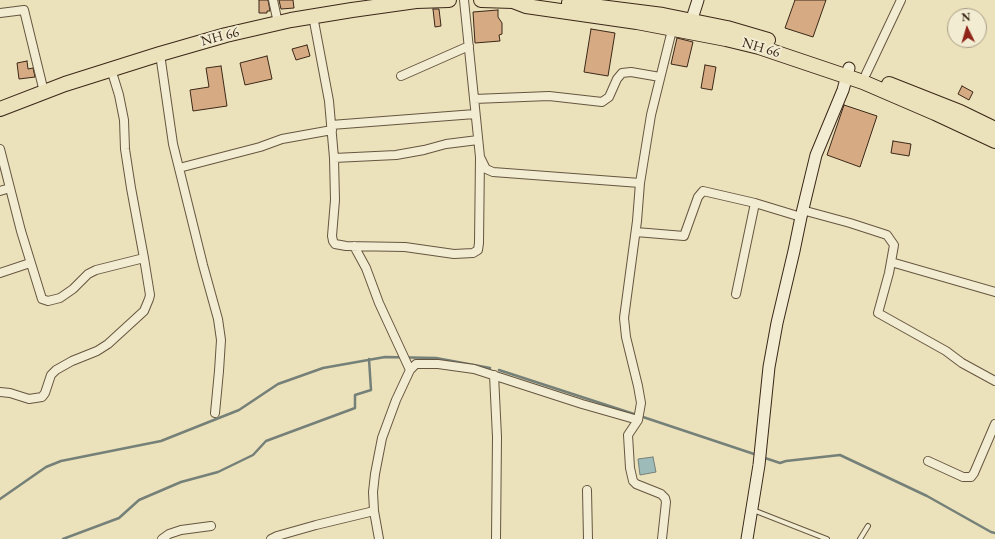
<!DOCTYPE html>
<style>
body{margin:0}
#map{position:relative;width:995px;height:539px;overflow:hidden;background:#ebe1ba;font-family:"EB Garamond",serif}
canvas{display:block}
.north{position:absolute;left:947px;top:8px;width:40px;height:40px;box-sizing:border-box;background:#f2ecd2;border:1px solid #a89d88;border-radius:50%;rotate:355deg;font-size:11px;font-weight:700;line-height:16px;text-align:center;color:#3a2718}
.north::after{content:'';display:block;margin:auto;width:14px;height:18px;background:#8f2418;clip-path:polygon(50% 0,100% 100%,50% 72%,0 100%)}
</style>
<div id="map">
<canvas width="995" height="539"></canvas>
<div class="north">N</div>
</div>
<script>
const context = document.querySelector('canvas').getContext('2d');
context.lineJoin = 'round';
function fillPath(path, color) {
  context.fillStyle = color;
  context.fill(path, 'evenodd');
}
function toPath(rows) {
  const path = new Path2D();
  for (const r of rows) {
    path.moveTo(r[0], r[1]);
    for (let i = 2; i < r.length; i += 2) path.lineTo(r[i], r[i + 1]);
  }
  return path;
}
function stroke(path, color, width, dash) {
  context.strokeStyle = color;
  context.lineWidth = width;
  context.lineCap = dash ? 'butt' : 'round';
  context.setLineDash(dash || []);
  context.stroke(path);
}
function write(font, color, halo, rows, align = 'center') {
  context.font = font + ' "EB Garamond",serif';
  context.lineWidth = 4;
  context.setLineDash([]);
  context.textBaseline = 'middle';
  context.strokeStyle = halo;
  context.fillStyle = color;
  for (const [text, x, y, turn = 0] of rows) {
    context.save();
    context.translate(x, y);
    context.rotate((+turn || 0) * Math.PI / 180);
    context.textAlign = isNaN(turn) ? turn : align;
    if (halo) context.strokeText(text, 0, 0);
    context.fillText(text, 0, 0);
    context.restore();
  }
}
const water = toPath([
 [653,457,656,472,640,475,638,459,653,457]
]);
fillPath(water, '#9cbbb9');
stroke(water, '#758079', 1);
stroke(toPath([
 [499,370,634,414],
 [643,417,757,455],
 [762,457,780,463,786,461,840,455,927,496,991,532,995,533],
 [0,499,46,467,61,461,161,441,239,410,278,384,323,368,385,357,436,358,490,368],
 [63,539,119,518,139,500,181,482,218,472,253,455,266,441,355,408,355,395,371,390,369,359]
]), '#758079', 2.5);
const building = toPath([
 [259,0,268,0,270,11,267,11,267,13,259,13,259,0],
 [279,0,293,0,294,8,281,9,279,0],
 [795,0,826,0,813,37,785,28,795,0],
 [433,9,439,9,441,26,435,27,433,9],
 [498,10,498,17,502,23,502,34,499,35,500,41,475,43,473,12,498,10],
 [591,29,615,33,608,76,584,72,591,29],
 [677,38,693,42,687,67,671,64,677,38],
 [307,45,310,56,296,60,292,49,307,45],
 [267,56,272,79,245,85,240,63,267,56],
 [27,61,28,69,33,68,35,77,19,79,17,63,27,61],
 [705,65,716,67,712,90,701,88,705,65],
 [221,66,227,106,193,111,190,90,209,87,206,68,221,66],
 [962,86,973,92,969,100,958,94,962,86],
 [844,105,877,116,860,167,827,155,844,105],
 [893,141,911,144,909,156,891,153,893,141]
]);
fillPath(building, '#d6ab83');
stroke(building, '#3a2718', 1);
const lane = toPath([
 [753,510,827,539],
 [860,539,868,526]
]);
const street = toPath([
 [273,0,278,23],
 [464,0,480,157,486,169,493,172,640,183],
 [0,13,24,10,44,92],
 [313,16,329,101,334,158,335,200,332,236,333,241,335,244,346,246,405,247,454,254,473,253,478,250,479,243,480,157],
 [160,54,173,144,203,265,218,319,221,340,219,371,215,413],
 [866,74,901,0],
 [401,76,469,46],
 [474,99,549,96,602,102,609,97,617,79,622,73,631,72,660,77],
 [331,125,475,114],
 [0,149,21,231,42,299,48,301,60,298,73,289,88,274,96,270,144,258],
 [334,158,396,155,424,150,446,144,478,140],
 [179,168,260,147,282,139,332,130],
 [0,191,10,188],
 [802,210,850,223,887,235,894,245,889,273,878,313,946,351,962,363,995,381],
 [636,232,684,236,698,197,703,191,755,203,801,217],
 [354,246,366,268,379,303,410,370],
 [891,262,995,292],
 [0,273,30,263],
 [736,294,755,203],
 [494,375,497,437,496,539],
 [0,392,10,393,29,399,42,397,45,393,51,375,56,370,72,361,97,351,108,344,144,311,149,299,150,295,144,258,131,188,125,149,124,120,119,95,111,69],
 [928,461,963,477,971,477,974,473,995,424],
 [587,490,588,539],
 [162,539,169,534,181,530,211,526],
 [271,539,277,536,316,525,374,511],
 [379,539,374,511,373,492,375,474,382,438,396,400,410,370,416,364,438,364,474,369,582,404,638,420],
 [662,539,666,502,665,498,661,494,636,484,633,481,630,468,628,435,638,420,641,403,638,386,626,337,624,318,637,221,640,183,651,115,673,26]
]);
const secondary = toPath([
 [689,28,698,0],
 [747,539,759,465,769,367,777,323,794,251,801,217,816,155,843,90,849,68]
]);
const highway = toPath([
 [481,0,513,1,518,0],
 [513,1,526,6,637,22,726,39,759,47,863,82,935,113,995,141],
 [569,3,663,15,727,28,768,40],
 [889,84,960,112,995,129],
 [0,109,65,84,160,54,226,35,291,20,352,10,416,1,449,0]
]);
stroke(lane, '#665640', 6);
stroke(street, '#665640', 10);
stroke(secondary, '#3a2718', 13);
stroke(highway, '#3a2718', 16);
stroke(lane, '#f2ecd2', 4);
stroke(street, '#f2ecd2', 8);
stroke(secondary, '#f2ecd2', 11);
stroke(highway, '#ebe1ba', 14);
write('14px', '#3a2718', '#f2ecd2', [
 ["NH 66",220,37,-15],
 ["NH 66",761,48,16]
]);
</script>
